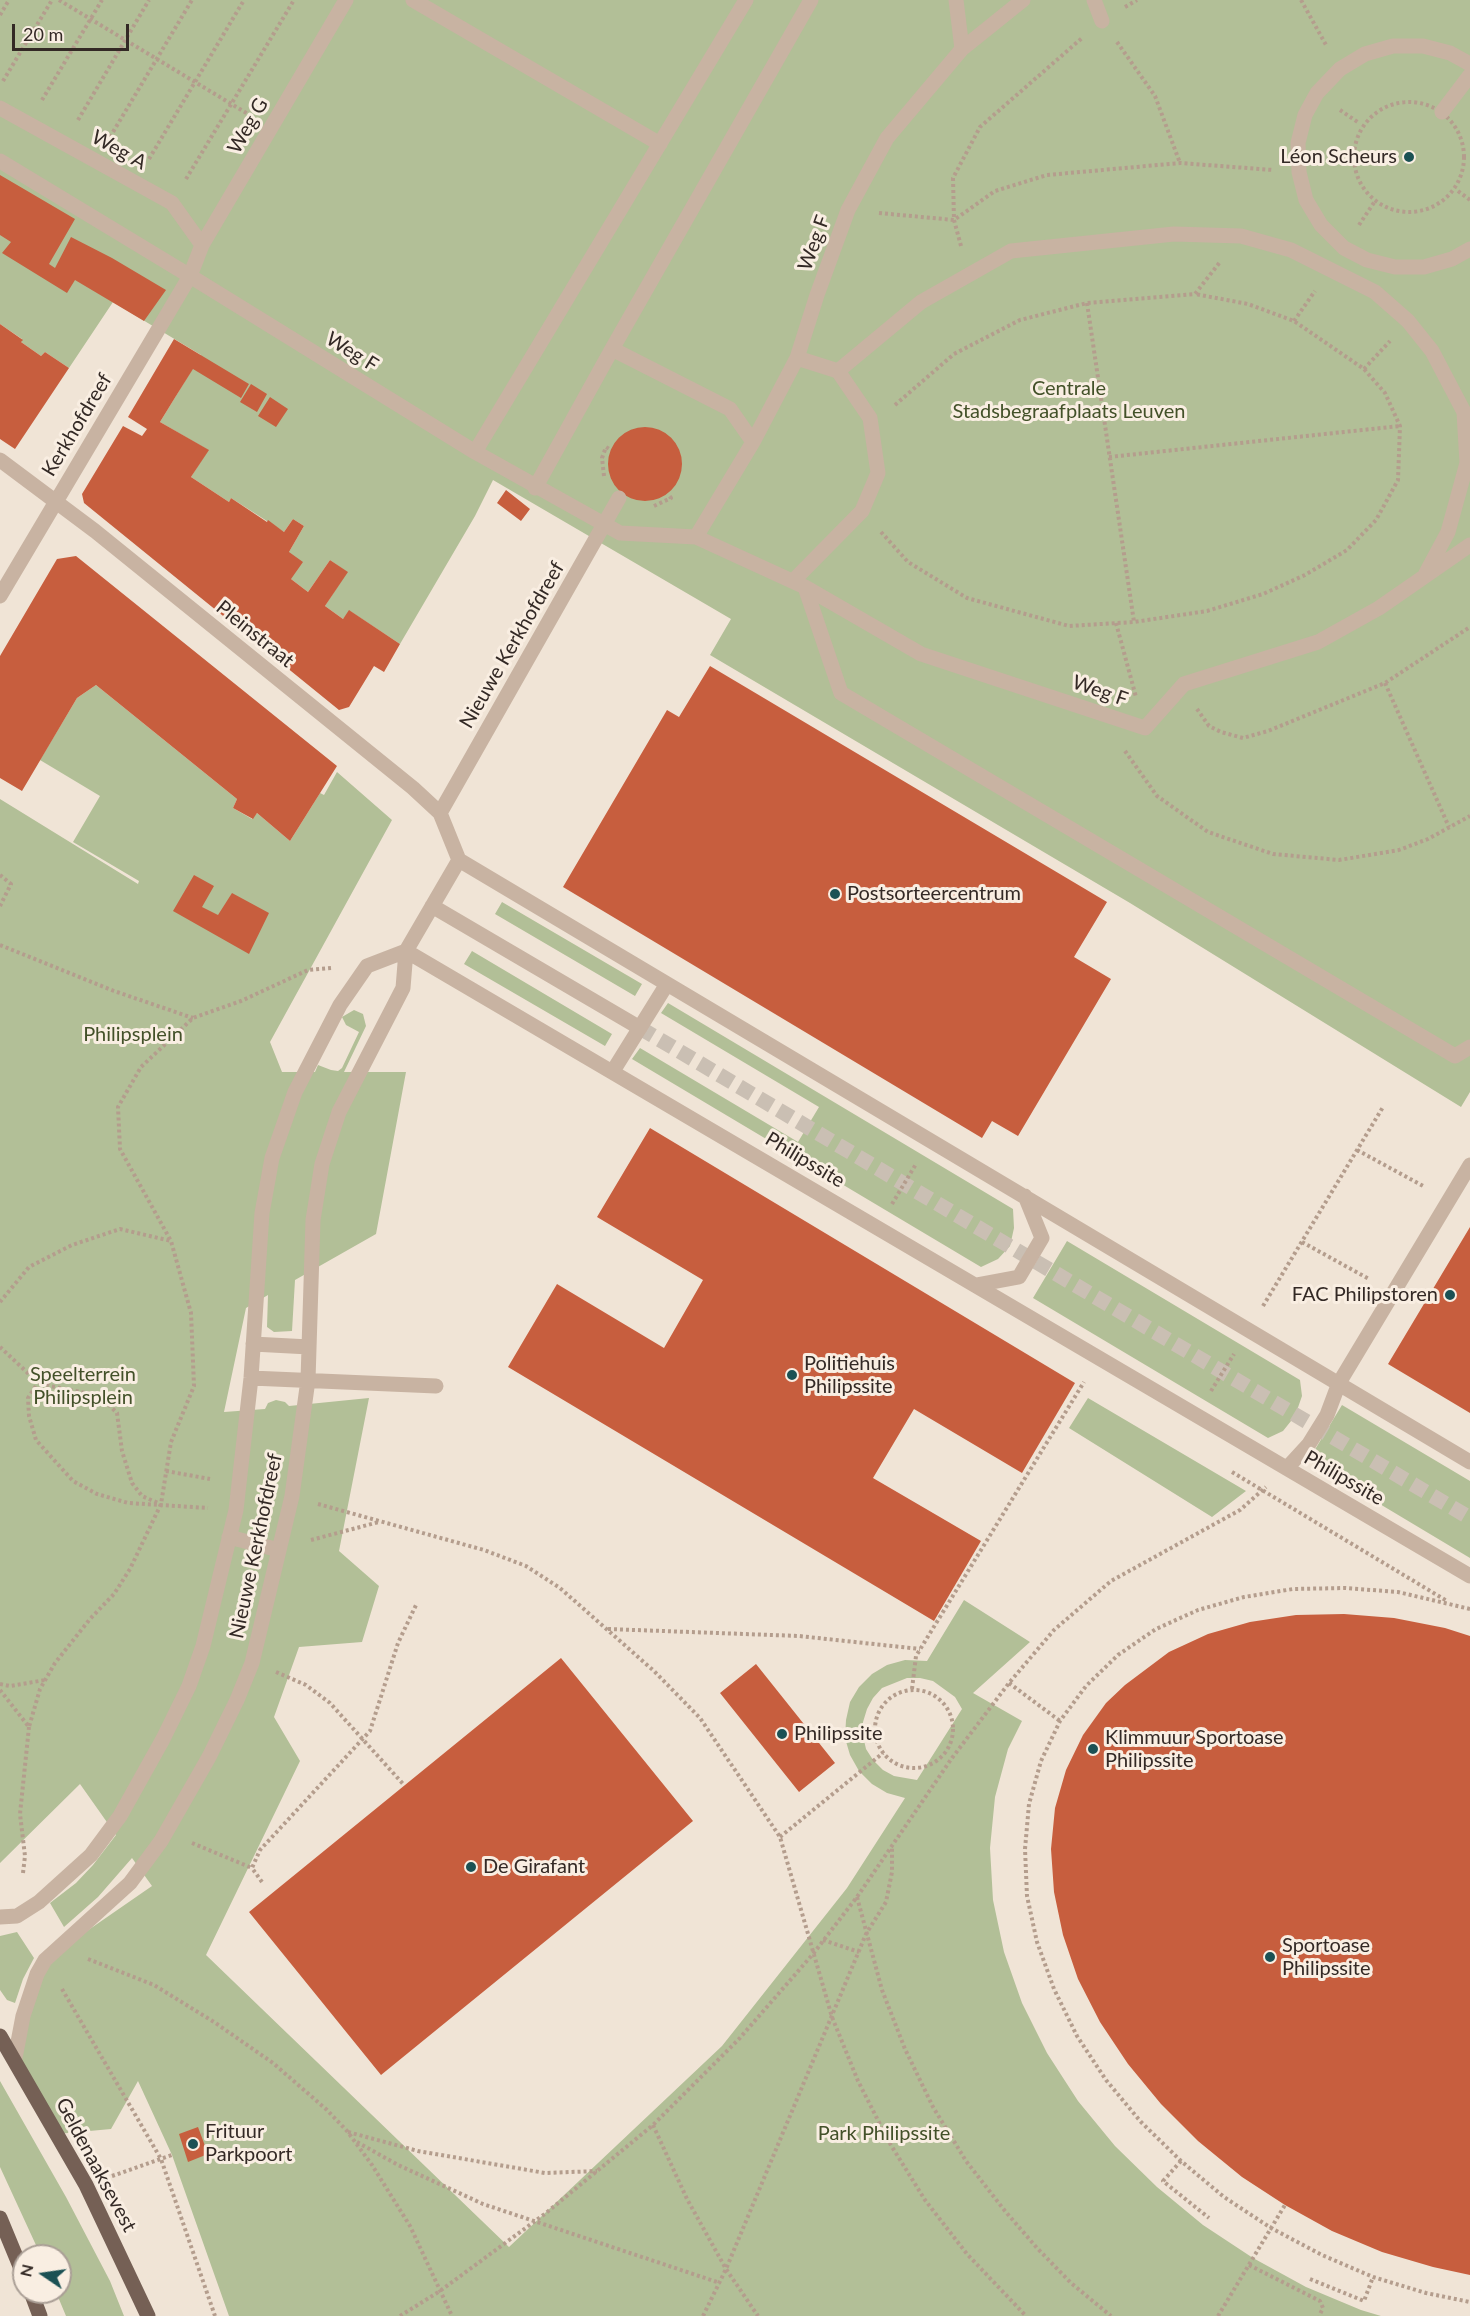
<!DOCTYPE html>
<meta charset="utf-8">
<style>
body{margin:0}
#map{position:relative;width:1470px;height:2316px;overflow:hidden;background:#f0e4d6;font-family:Lato,sans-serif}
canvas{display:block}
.north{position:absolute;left:12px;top:2244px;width:60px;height:60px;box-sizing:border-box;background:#f9eee2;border:2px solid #aa9f96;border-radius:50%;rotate:283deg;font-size:16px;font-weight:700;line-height:24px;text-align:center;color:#332925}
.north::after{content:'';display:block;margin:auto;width:21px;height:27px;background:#1b5154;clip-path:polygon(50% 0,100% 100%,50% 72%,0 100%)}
.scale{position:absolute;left:12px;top:24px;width:117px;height:27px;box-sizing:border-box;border:3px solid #332925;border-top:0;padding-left:8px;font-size:18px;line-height:21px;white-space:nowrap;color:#332925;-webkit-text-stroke:4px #f9eee2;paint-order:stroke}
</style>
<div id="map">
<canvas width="1470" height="2316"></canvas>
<div class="north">N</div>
<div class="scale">20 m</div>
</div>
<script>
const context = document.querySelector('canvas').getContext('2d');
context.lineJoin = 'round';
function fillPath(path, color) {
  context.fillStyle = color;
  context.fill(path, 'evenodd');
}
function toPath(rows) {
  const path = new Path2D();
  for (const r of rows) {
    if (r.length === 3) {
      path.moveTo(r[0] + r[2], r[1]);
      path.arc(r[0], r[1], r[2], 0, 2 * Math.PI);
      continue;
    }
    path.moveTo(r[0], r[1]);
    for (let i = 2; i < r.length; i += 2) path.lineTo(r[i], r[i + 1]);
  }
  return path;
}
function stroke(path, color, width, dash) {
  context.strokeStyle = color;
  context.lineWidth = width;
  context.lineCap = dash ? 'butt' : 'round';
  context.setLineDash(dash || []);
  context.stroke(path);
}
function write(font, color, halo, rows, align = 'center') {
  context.font = font + ' Lato,sans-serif';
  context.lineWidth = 6;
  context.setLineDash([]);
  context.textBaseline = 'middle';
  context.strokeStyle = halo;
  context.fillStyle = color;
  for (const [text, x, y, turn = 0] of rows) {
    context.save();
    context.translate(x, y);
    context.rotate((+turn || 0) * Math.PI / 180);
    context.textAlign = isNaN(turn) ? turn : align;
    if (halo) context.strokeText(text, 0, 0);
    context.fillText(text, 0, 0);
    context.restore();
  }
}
fillPath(toPath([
 [0,0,1470,0,1470,1092,1461,1107,1130,903,710,655,731,619,493,480,475,516,400,644,350,611,343,619,325,606,347,572,330,560,308,592,291,579,289,552,304,526,293,519,284,532,231,498,229,502,191,477,208,450,160,422,201,355,113,302,69,368,45,352,41,356,21,342,22,339,0,324],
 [96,685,237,799,233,808,252,819,257,813,290,841,320,793,324,795,337,772,392,820,270,1042,282,1072,315,1072,318,1065,331,1070,338,1071,342,1068,359,1032,346,1025,342,1017,354,1010,363,1014,366,1026,344,1072,406,1072,376,1234,295,1280,292,1331,274,1332,267,1327,268,1295,246,1308,224,1412,265,1409,268,1403,276,1400,285,1402,289,1406,369,1398,339,1551,379,1586,362,1642,299,1647,274,1717,300,1761,206,1955,509,2247,722,2046,847,1888,905,1798,887,1793,872,1784,859,1771,850,1755,845,1738,846,1720,850,1702,859,1687,872,1674,887,1665,905,1660,927,1661,964,1600,1030,1642,973,1693,1022,1721,1008,1749,995,1797,990,1848,993,1900,1004,1952,1022,2003,1047,2053,1078,2101,1115,2146,1157,2187,1203,2225,1253,2258,1306,2287,1361,2310,1381,2316,229,2316,172,2155,138,2081,111,2129,57,2134,15,2058,45,1960,152,1886,132,1858,98,1897,64,1927,50,1903,76,1883,93,1865,116,1835,80,1784,0,1863,0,799,138,884,139,881,73,842,100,796,40,760,77,698],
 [907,1678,920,1678,933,1681,955,1697,962,1709,917,1780,894,1776,883,1770,873,1760,866,1749,863,1736,863,1722,867,1709,873,1698,882,1688],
 [502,902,642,984,635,996,495,914],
 [472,951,612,1034,605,1046,464,964],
 [668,1003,1013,1209,1014,1228,1010,1246,998,1259,981,1267,632,1059,640,1048,798,1142,819,1107,661,1013],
 [1067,1241,1300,1380,1302,1396,1295,1416,1283,1431,1268,1438,1033,1298],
 [1088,1398,1246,1491,1212,1517,1069,1428],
 [1342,1405,1470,1481,1470,1558,1308,1461],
 [17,1932,34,1958,23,1979,15,2003,7,2000,0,1990,0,1936],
 [0,2081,66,2197,110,2281,124,2316,66,2316,56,2292,60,2292,60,2256,41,2256,0,2167]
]), '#b2bf97');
fillPath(toPath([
 [0,175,75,219,49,264,55,268,71,237,112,258,166,290,144,321,75,280,67,293,2,253,11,242,0,235],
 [0,324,23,340,21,342,41,356,45,352,69,368,15,449,0,439],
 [174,339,249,384,241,398,193,369,176,396,160,422,209,450,191,477,229,502,231,498,267,522,268,520,284,532,293,519,304,526,289,552,303,562,291,579,308,592,330,560,348,572,325,606,343,619,349,610,400,644,384,672,374,666,349,707,339,710,84,503,82,494,123,426,142,436,147,429,128,417],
 [251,384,267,394,257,412,240,402],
 [270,397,288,409,276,427,258,416],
 [645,464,37],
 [506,490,530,509,521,521,497,503],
 [76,556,337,766,290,841,257,813,253,819,233,808,237,799,96,685,77,698,22,791,0,778,0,656,57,559],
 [710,666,1107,902,1074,957,1111,979,1018,1136,992,1121,982,1138,563,887,667,710,679,717],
 [194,875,214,886,202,907,218,915,232,893,269,913,249,954,173,911],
 [650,1128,1075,1383,1022,1473,914,1409,873,1478,981,1541,934,1621,508,1367,557,1284,664,1348,703,1280,597,1217],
 [1470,1227,1470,1413,1388,1364],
 [1344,1614,1394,1618,1445,1628,1470,1636,1470,2275,1433,2267,1382,2252,1332,2231,1285,2205,1242,2177,1198,2141,1161,2104,1128,2064,1100,2022,1078,1979,1063,1935,1054,1892,1051,1849,1055,1808,1066,1770,1083,1735,1106,1703,1125,1685,1169,1652,1208,1634,1250,1622,1296,1615],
 [561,1658,693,1821,381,2075,249,1912],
 [756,1664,835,1763,799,1792,720,1693],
 [198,2127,208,2154,188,2162,179,2134]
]), '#c75e3e');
stroke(toPath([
 [640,1028,1470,1518]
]), '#cabfb3', 15, [15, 8]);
stroke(toPath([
 [59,0,248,114],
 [1301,0,1326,45],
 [1125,7,1137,0],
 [0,15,9,0],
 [1117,42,1155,96,1180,163],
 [3,81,52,0],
 [42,100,102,0],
 [1409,157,55],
 [1340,110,1359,123],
 [78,120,149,0],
 [110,137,192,0],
 [149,159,244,0],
 [186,179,294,0],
 [1458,191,1470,200],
 [879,213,954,220,995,191,1047,175,1180,163,1273,170],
 [1359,225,1375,201],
 [961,246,954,220,953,178,980,127,1082,38],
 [1087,303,1134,622],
 [1294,321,1315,291],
 [1364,369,1390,341],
 [895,405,954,354,1020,320,1087,303,1195,294,1220,262],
 [1109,457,1400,426],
 [604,476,602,458,606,447,611,450],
 [654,506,671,498,668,494],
 [881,532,908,562,967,598,1069,626,1134,622,1207,611,1263,594,1305,575,1347,550,1376,520,1398,480,1400,426,1385,393,1364,369,1294,321,1248,304,1195,294],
 [1116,623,1136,697],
 [1385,683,1449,827],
 [1197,709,1209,726,1221,732,1243,738,1268,731,1385,683,1470,627],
 [1125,751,1157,796,1208,832,1273,854,1339,860,1399,850,1428,839,1470,816],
 [0,875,11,884,0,906],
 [0,945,114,991,193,1018],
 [1357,1150,1425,1187],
 [892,1204,916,1164],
 [1302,1242,1369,1279],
 [0,1302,29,1267,72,1245,120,1229,171,1241],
 [1263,1306,1383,1107],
 [0,1347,32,1377,50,1386,91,1394,108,1404,117,1413,122,1451,132,1483,142,1496,158,1503],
 [39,1381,28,1398,29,1416,36,1440,73,1481,97,1494,128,1503,208,1508],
 [1211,1391,1234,1354],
 [166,1471,210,1479],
 [1232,1472,1447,1601],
 [318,1504,484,1550,526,1566,560,1588,654,1671,700,1718,780,1837,832,2017,858,2081,889,2142,925,2200,967,2254,1026,2316],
 [311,1540,379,1522],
 [1470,1609,1398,1592,1345,1588,1293,1589,1244,1597,1198,1610,1156,1629,1118,1655,1086,1686,1060,1721,1041,1761,1029,1804,1025,1849,1027,1896,1037,1942,1054,1989,1077,2036,1106,2080,1141,2122,1181,2161,1224,2197,1271,2228,1322,2255,1373,2277,1426,2293,1470,2302],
 [608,1629,799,1636,920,1649],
 [276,1672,306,1685,330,1703,404,1785],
 [1009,1683,1060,1721],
 [0,1684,10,1686,45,1680],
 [912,1689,916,1656,1084,1382],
 [914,1729,39],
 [0,1690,29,1727,40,1689,55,1663,90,1619,114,1594,130,1569,161,1504,171,1442,194,1386,191,1313,171,1241,120,1149,118,1107,141,1067,193,1018,241,1001,308,970,331,968],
 [780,1837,883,1753],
 [192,1843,252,1868],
 [23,1873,25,1856,20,1814,29,1727],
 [262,1882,252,1868,260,1850,370,1731,398,1643,416,1605],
 [857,1897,882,1990,905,2049,933,2107,966,2161,1005,2211,1037,2248,1071,2283,1111,2316],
 [823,1940,859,1952],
 [88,1959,154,1985,214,2022,273,2063,327,2110,347,2131,372,2165,410,2226,452,2316],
 [62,1989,161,2159,215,2316],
 [653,2125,687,2199,726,2269,758,2316],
 [348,2132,418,2151,545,2173,597,2171],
 [357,2142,398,2165,483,2204,720,2283],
 [1181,2161,1163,2181,1209,2218],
 [112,2176,172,2155],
 [1249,2265,1320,2301,1323,2308,1319,2316],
 [1310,2279,1364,2301,1373,2277],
 [400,2316,440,2291,546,2213,653,2125,739,2039,813,1954,857,1897,952,1758,1009,1683,1054,1630,1111,1581,1240,1510,1266,1487],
 [703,2316,726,2269,866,1934,886,1902,892,1872,892,1846],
 [1218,2316,1285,2205]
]), '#b49d8d', 4, [3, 3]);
stroke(toPath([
 [413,0,660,144],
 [956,0,962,49],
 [1094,0,1102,21],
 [1470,64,1450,53,1423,46,1393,46,1365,54,1340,69,1317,93,1305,115,1298,143,1299,172,1306,200,1321,225,1344,248,1367,260,1395,267,1424,267,1452,259,1470,249],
 [0,108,172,203,202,245],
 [1442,112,1470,75],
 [0,161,190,276,475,452,620,533,696,537,805,587,921,654,1145,728,1184,684,1318,642,1379,608,1470,545],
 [612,349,730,409,753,442],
 [797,358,838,371,921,302,1011,251,1174,234,1241,236,1291,250,1375,292,1408,321,1432,351,1464,412,1467,463,1448,532,1426,573],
 [475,452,746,0],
 [0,460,95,531,413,788,440,813,459,860],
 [535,488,612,349,811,0],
 [696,537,753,442,797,358,817,295,848,210,887,138,962,49,1023,0],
 [793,581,862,511,878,473,870,418,838,371],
 [805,587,841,693,1455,1056,1470,1047],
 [0,596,190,276,202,245,346,0],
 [440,813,619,498],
 [459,860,1470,1462],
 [432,906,640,1028],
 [406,951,1470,1576],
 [613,1071,667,984],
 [976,1285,1019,1277,1042,1238,1025,1196],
 [253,1344,309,1347],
 [251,1378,436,1386],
 [1287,1468,1309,1444,1327,1415,1339,1383,1470,1165],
 [229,1537,279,1550],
 [0,1917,17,1916,39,1902,91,1855,120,1816,163,1739,189,1686,203,1646,236,1510,251,1378,262,1213,272,1158,295,1092,340,1005,367,966,406,951],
 [15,2058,23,2016,37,1974,45,1960,130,1883,161,1841,209,1757,237,1700,252,1663,292,1496,308,1380,313,1220,322,1164,339,1112,403,988,406,951,459,860]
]), '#c8b3a2', 15);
stroke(toPath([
 [0,2036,86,2185,148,2316],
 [0,2218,24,2276],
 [31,2292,40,2316]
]), '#756055', 15);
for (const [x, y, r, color] of [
 [1409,157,6,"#1b5154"],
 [835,894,6,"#1b5154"],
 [1450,1295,6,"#1b5154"],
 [792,1375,6,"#1b5154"],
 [782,1734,6,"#1b5154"],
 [1093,1749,6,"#1b5154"],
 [471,1867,6,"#1b5154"],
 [1270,1957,6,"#1b5154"],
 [193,2144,6,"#1b5154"]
]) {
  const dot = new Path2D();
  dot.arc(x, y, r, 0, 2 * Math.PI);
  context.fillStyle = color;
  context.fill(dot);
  stroke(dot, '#f9eee2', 2);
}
write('20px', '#332925', '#f9eee2', [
 ["Weg G",248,126,-60],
 ["Weg A",119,150,29],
 ["Weg F",814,243,-70],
 ["Weg F",352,352,32],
 ["Kerkhofdreef",77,425,-59],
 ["Pleinstraat",255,634,39],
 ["Nieuwe Kerkhofdreef",512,645,-60],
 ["Weg F",1100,691,19],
 ["Philipssite",805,1160,31],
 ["Philipssite",1344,1478,30],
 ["Nieuwe Kerkhofdreef",256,1546,-78],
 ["Geldenaaksevest",96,2165,62]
]);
write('20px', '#332925', '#f9eee2', [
 ["Léon Scheurs",1397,157,"right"],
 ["Postsorteercentrum",847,894],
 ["FAC Philipstoren",1438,1295,"right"],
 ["Politiehuis",804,1364],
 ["Philipssite",804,1387],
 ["Philipssite",794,1734],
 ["Klimmuur Sportoase",1105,1738],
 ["Philipssite",1105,1761],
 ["De Girafant",483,1867],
 ["Sportoase",1282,1946],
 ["Philipssite",1282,1969],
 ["Frituur",205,2132],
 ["Parkpoort",205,2155]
], 'left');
write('20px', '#435129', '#f9eee2', [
 ["Centrale",1069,389],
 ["Stadsbegraafplaats Leuven",1069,412],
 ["Philipsplein",133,1035],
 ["Speelterrein",83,1375],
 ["Philipsplein",83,1398],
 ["Park Philipssite",884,2134]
]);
</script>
